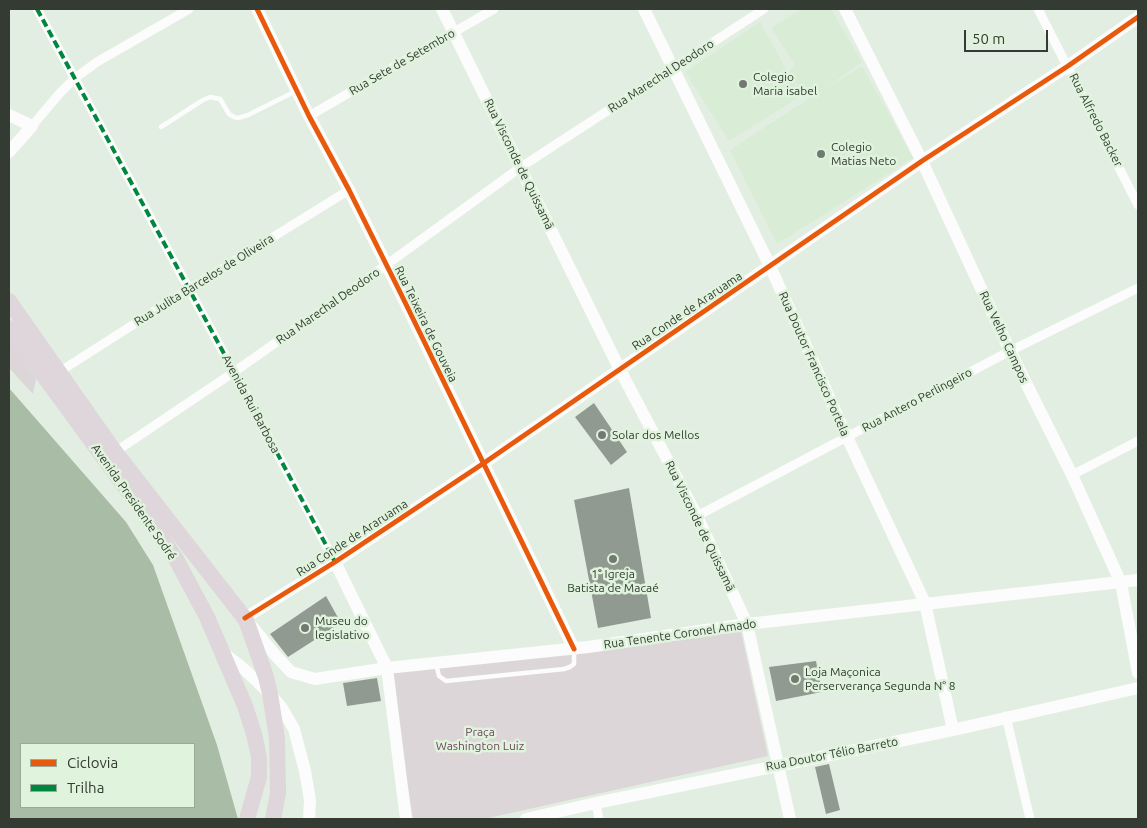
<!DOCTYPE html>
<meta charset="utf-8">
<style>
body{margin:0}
#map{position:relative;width:1147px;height:828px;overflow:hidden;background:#e3eee2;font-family:Ubuntu,sans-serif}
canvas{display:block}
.frame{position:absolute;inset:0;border:10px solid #333b32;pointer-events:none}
.legend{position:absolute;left:20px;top:743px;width:175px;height:65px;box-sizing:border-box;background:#dff3dd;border:1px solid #9aa999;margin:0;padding:6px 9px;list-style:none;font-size:15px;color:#333b32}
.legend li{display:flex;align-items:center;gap:10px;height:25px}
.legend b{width:25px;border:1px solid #9aa999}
.scale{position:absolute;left:964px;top:30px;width:84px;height:22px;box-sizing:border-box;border:2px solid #333b32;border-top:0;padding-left:6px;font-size:15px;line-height:18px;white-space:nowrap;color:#333b32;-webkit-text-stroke:4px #dff3dd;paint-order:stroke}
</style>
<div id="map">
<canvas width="1147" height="828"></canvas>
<div class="frame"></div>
<ul class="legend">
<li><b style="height:6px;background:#e8590c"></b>Ciclovia</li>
<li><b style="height:6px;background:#00873e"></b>Trilha</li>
</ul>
<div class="scale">50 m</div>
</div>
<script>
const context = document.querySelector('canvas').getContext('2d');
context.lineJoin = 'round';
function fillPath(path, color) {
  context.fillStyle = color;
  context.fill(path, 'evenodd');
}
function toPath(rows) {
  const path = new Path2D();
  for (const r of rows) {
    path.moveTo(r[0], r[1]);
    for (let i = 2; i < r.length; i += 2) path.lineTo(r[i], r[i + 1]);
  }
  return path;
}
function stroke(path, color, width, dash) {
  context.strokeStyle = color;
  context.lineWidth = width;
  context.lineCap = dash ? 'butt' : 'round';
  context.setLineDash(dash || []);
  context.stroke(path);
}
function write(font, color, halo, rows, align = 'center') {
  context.font = font + ' Ubuntu,sans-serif';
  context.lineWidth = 5;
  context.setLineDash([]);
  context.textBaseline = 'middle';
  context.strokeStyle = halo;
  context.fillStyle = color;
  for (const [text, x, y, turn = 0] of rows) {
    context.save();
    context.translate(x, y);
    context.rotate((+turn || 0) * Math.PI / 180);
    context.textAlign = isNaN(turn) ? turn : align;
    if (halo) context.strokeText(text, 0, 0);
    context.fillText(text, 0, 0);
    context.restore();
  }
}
fillPath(toPath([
 [801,9,831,9,862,62,825,89,862,66,913,158,777,244,730,150,814,95,810,90,803,94,791,77,801,96,729,141,685,72,760,22,788,72,795,65,771,28]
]), '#d9ecd6');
fillPath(toPath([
 [9,341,36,379,33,394,9,368],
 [741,631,768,756,484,819,413,819,389,670]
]), '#ddd6d8');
fillPath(toPath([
 [9,388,126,522,153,565,217,745,238,819,9,819],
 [21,744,194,744,194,807,21,807]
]), '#a8bca6');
fillPath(toPath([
 [594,403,627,452,611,465,575,417],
 [629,488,651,618,598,628,574,500],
 [326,596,341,623,288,657,270,634],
 [816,661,822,692,776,701,769,667],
 [377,678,381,701,347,706,343,683],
 [829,764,840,810,826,814,815,767]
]), '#919a91');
stroke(toPath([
 [161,127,203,100,210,97,220,99,229,114,234,117,238,118,248,115,296,91],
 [436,664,439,676,446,681,564,669,570,667,574,664,574,650]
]), '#fbfcfb', 4.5);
stroke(toPath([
 [37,9,234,372,335,562],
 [1038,9,1138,205],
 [309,116,494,9],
 [32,126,59,94,75,78,97,62,189,9],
 [59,372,189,289,349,190],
 [115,452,234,372,371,276,521,167,764,9],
 [1072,475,1138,441],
 [697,516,1010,351,1138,288],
 [1006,716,1030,819],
 [596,803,599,819]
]), '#fbfcfb', 9);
stroke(toPath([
 [257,9,309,116,349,190,401,294,574,649],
 [442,9,619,368,697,516,747,624,790,819],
 [644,9,770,266,847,437,925,603,953,730],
 [845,9,922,161,1010,351,1072,475,1121,583,1138,673],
 [9,115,32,126,9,152],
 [335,562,387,668,406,819],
 [245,618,335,562,484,463,922,161,1068,66,1138,17],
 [250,624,276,656,291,672,315,679,387,668,588,647,747,624,1138,580],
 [222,652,243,668,270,694,282,708,294,729,305,771,310,800,309,819],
 [526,819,596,803,953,730,1138,688]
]), '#fbfcfb', 12);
stroke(toPath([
 [9,301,115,452,246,620,266,677,270,694,277,738,278,793,273,819],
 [9,328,155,528,176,559,207,617,245,706,254,734,259,757,259,777,247,819]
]), '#ded6da', 16);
stroke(toPath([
 [37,9,234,372,335,562]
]), '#00873e', 4, [8, 4]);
stroke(toPath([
 [257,9,309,116,349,190,401,294,574,649],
 [245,618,335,562,484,463,922,161,1068,66,1138,17]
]), '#e8590c', 5);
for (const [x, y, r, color] of [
 [743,84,5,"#717a70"],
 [821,154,5,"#717a70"],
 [602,435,5,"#717a70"],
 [613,559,5,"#717a70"],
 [305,628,5,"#717a70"],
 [795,679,5,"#717a70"]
]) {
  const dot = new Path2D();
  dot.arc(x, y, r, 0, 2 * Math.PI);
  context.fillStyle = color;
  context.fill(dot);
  stroke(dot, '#dff3dd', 2);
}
write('12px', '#333b32', '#dff3dd', [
 ["Rua Sete de Setembro",402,62,-30],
 ["Rua Marechal Deodoro",661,76,-33],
 ["Rua Alfredo Backer",1096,120,63],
 ["Rua Visconde de Quissamã",519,164,64],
 ["Rua Julita Barcelos de Oliveira",204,280,-32],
 ["Rua Marechal Deodoro",328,306,-35],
 ["Rua Conde de Araruama",687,311,-34],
 ["Rua Teixeira de Gouveia",426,324,64],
 ["Rua Velho Campos",1004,337,65],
 ["Rua Doutor Francisco Portela",814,364,66],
 ["Rua Antero Perlingeiro",917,400,-28],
 ["Avenida Rui Barbosa",251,404,62],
 ["Avenida Presidente Sodré",134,502,55],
 ["Rua Visconde de Quissamã",700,526,64],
 ["Rua Conde de Araruama",352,538,-33],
 ["Rua Tenente Coronel Amado",680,634,-8],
 ["Rua Doutor Télio Barreto",832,754,-11]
]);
write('12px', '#333b32', '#dff3dd', [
 ["Colegio",753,77],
 ["Maria isabel",753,91],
 ["Colegio",831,147],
 ["Matias Neto",831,161],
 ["Solar dos Mellos",612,435],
 ["1° Igreja",613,574,"center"],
 ["Batista de Macaé",613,588,"center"],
 ["Museu do",315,621],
 ["legislativo",315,635],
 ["Loja Maçonica",805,672],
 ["Perserverança Segunda N° 8",805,686]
], 'left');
write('12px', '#744562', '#dff3dd', [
 ["Praça",480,732],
 ["Washington Luiz",480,746]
]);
</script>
